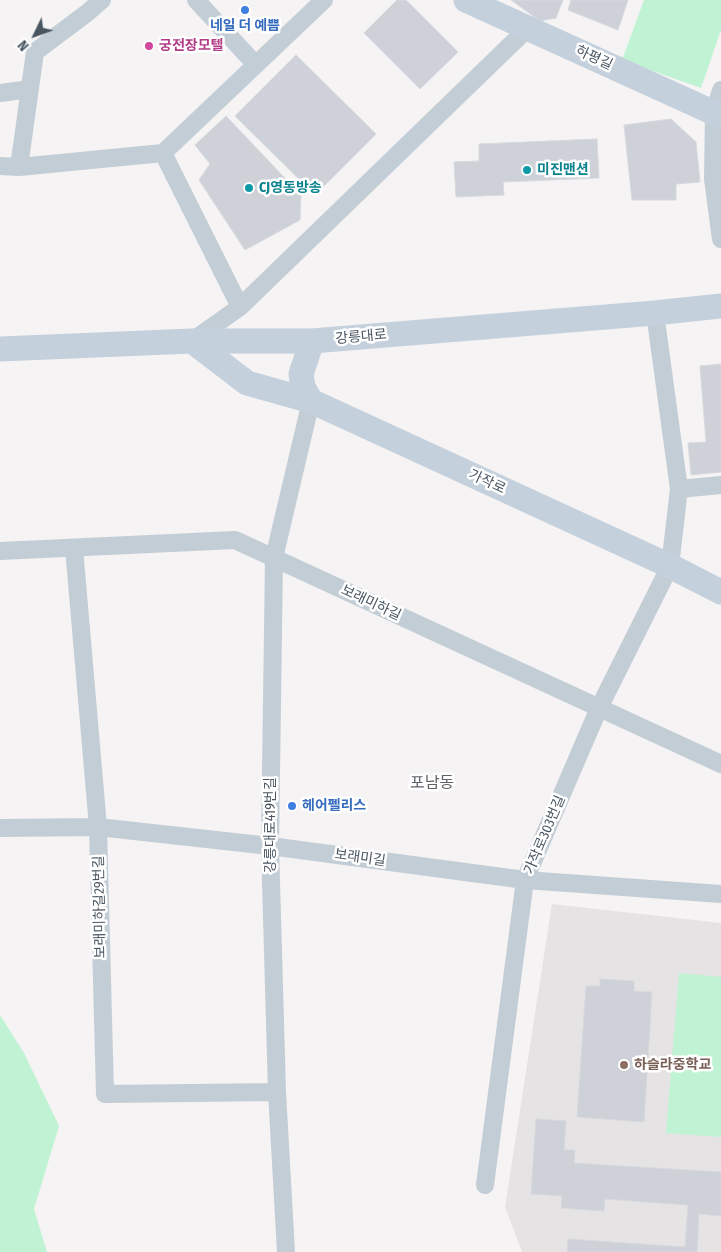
<!DOCTYPE html>
<meta charset="utf-8">
<style>
body{margin:0}
#map{position:relative;width:721px;height:1252px;overflow:hidden;background:#f5f3f3;font-family:"Fira Sans Condensed",sans-serif}
canvas{display:block}
.north{position:absolute;left:10px;top:10px;width:50px;height:50px;-webkit-text-stroke:4px #fff;paint-order:stroke;rotate:228deg;font-size:14px;font-weight:700;line-height:20px;text-align:center;color:#495662}
.north::after{content:'';display:block;margin:auto;width:18px;height:22px;background:#495662;clip-path:polygon(50% 0,100% 100%,50% 72%,0 100%)}
</style>
<div id="map">
<canvas width="721" height="1252"></canvas>
<div class="north">N</div>
</div>
<script>
const context = document.querySelector('canvas').getContext('2d');
context.lineJoin = 'round';
function fillPath(path, color) {
  context.fillStyle = color;
  context.fill(path, 'evenodd');
}
function toPath(rows) {
  const path = new Path2D();
  for (const r of rows) {
    path.moveTo(r[0], r[1]);
    for (let i = 2; i < r.length; i += 2) path.lineTo(r[i], r[i + 1]);
  }
  return path;
}
function stroke(path, color, width, dash) {
  context.strokeStyle = color;
  context.lineWidth = width;
  context.lineCap = dash ? 'butt' : 'round';
  context.setLineDash(dash || []);
  context.stroke(path);
}
function write(font, color, halo, rows, align = 'center') {
  context.font = font + ' "Fira Sans Condensed","Noto Sans KR",sans-serif';
  context.lineWidth = 5;
  context.setLineDash([]);
  context.textBaseline = 'middle';
  context.strokeStyle = halo;
  context.fillStyle = color;
  for (const [text, x, y, turn = 0] of rows) {
    context.save();
    context.translate(x, y);
    context.rotate((+turn || 0) * Math.PI / 180);
    context.textAlign = isNaN(turn) ? turn : align;
    if (halo) context.strokeText(text, 0, 0);
    context.fillText(text, 0, 0);
    context.restore();
  }
}
fillPath(toPath([
 [552,904,721,923,721,1252,522,1252,505,1207]
]), '#e6e3e5');
fillPath(toPath([
 [644,0,721,0,721,30,701,88,622,60],
 [679,973,721,977,721,1137,666,1133],
 [0,1015,24,1053,59,1126,34,1209,47,1252,0,1252]
]), '#c0f3d3');
const building = toPath([
 [397,0,406,0,458,52,420,89,364,33,397,0],
 [511,0,563,0,556,18,540,21,511,0],
 [571,0,628,0,618,30,568,10,571,0],
 [296,55,376,134,315,195,235,116,296,55],
 [226,116,301,195,300,220,245,250,199,180,210,164,195,145,226,116],
 [671,119,696,142,700,182,676,184,676,200,632,200,624,125,671,119],
 [597,139,599,178,503,182,504,195,456,197,454,162,479,161,479,144,597,139],
 [721,364,721,472,691,475,688,443,706,442,700,366,721,364],
 [600,979,634,981,634,991,652,992,644,1122,577,1117,586,986,600,986,600,979],
 [536,1119,566,1121,564,1150,575,1150,574,1163,721,1172,721,1216,699,1214,697,1252,567,1252,568,1239,685,1247,688,1205,605,1199,604,1211,561,1208,562,1196,531,1194,536,1119]
]);
fillPath(building, '#ced2d8');
stroke(building, '#d6d9de', 1);
stroke(toPath([
 [196,0,256,65],
 [721,90,714,113,713,179,721,239],
 [0,93,30,89],
 [163,153,240,307],
 [0,166,19,167,163,153,324,0],
 [19,167,35,52,87,13,102,0],
 [192,341,240,307,528,28],
 [679,489,721,485],
 [74,548,98,827,105,1094,277,1092],
 [0,551,235,540,721,764],
 [0,828,98,827,270,846,525,880,721,894],
 [485,1185,525,880,599,708,670,566,679,489,655,313],
 [286,1252,277,1092,270,846,274,558,311,401]
]), '#c3cdd5', 18);
stroke(toPath([
 [466,0,721,116],
 [192,341,247,383,311,401],
 [312,341,301,374,303,387,311,401,670,566,721,592],
 [0,349,192,341,312,341,655,313,721,306]
]), '#c4d0dc', 25);
for (const [x, y, r, color] of [
 [245,10,5,"#3f7fe0"],
 [149,46,5,"#d1479c"],
 [527,170,5,"#0f9aa8"],
 [249,188,5,"#0f9aa8"],
 [292,806,5,"#3f7fe0"],
 [624,1065,5,"#8d6e63"]
]) {
  const dot = new Path2D();
  dot.arc(x, y, r, 0, 2 * Math.PI);
  context.fillStyle = color;
  context.fill(dot);
  stroke(dot, '#fff', 2);
}
write('bold 14px', '#366cbe', '#fff', [
 ["네일 더 예쁨",245,26],
 ["헤어펠리스",302,806,"left"]
]);
write('bold 14px', '#b23c85', '#fff', [
 ["궁전장모텔",159,46]
], 'left');
write('14px', '#495662', '#fff', [
 ["하평길",594,58,25],
 ["강릉대로",361,337,-5],
 ["가작로",487,482,25],
 ["보래미하길",371,603,25],
 ["강릉대로419번길",271,825,-90],
 ["가작로303번길",545,835,-67],
 ["보래미길",360,858,8],
 ["보래미하길29번길",100,907,-91]
]);
write('bold 14px', '#0d838f', '#fff', [
 ["미진맨션",537,170],
 ["CJ영동방송",259,188]
], 'left');
write('bold 14px', '#785e54', '#fff', [
 ["하슬라중학교",634,1065]
], 'left');
write('16px', '#5e6368', '#fff', [
 ["포남동",432,784]
]);
</script>
